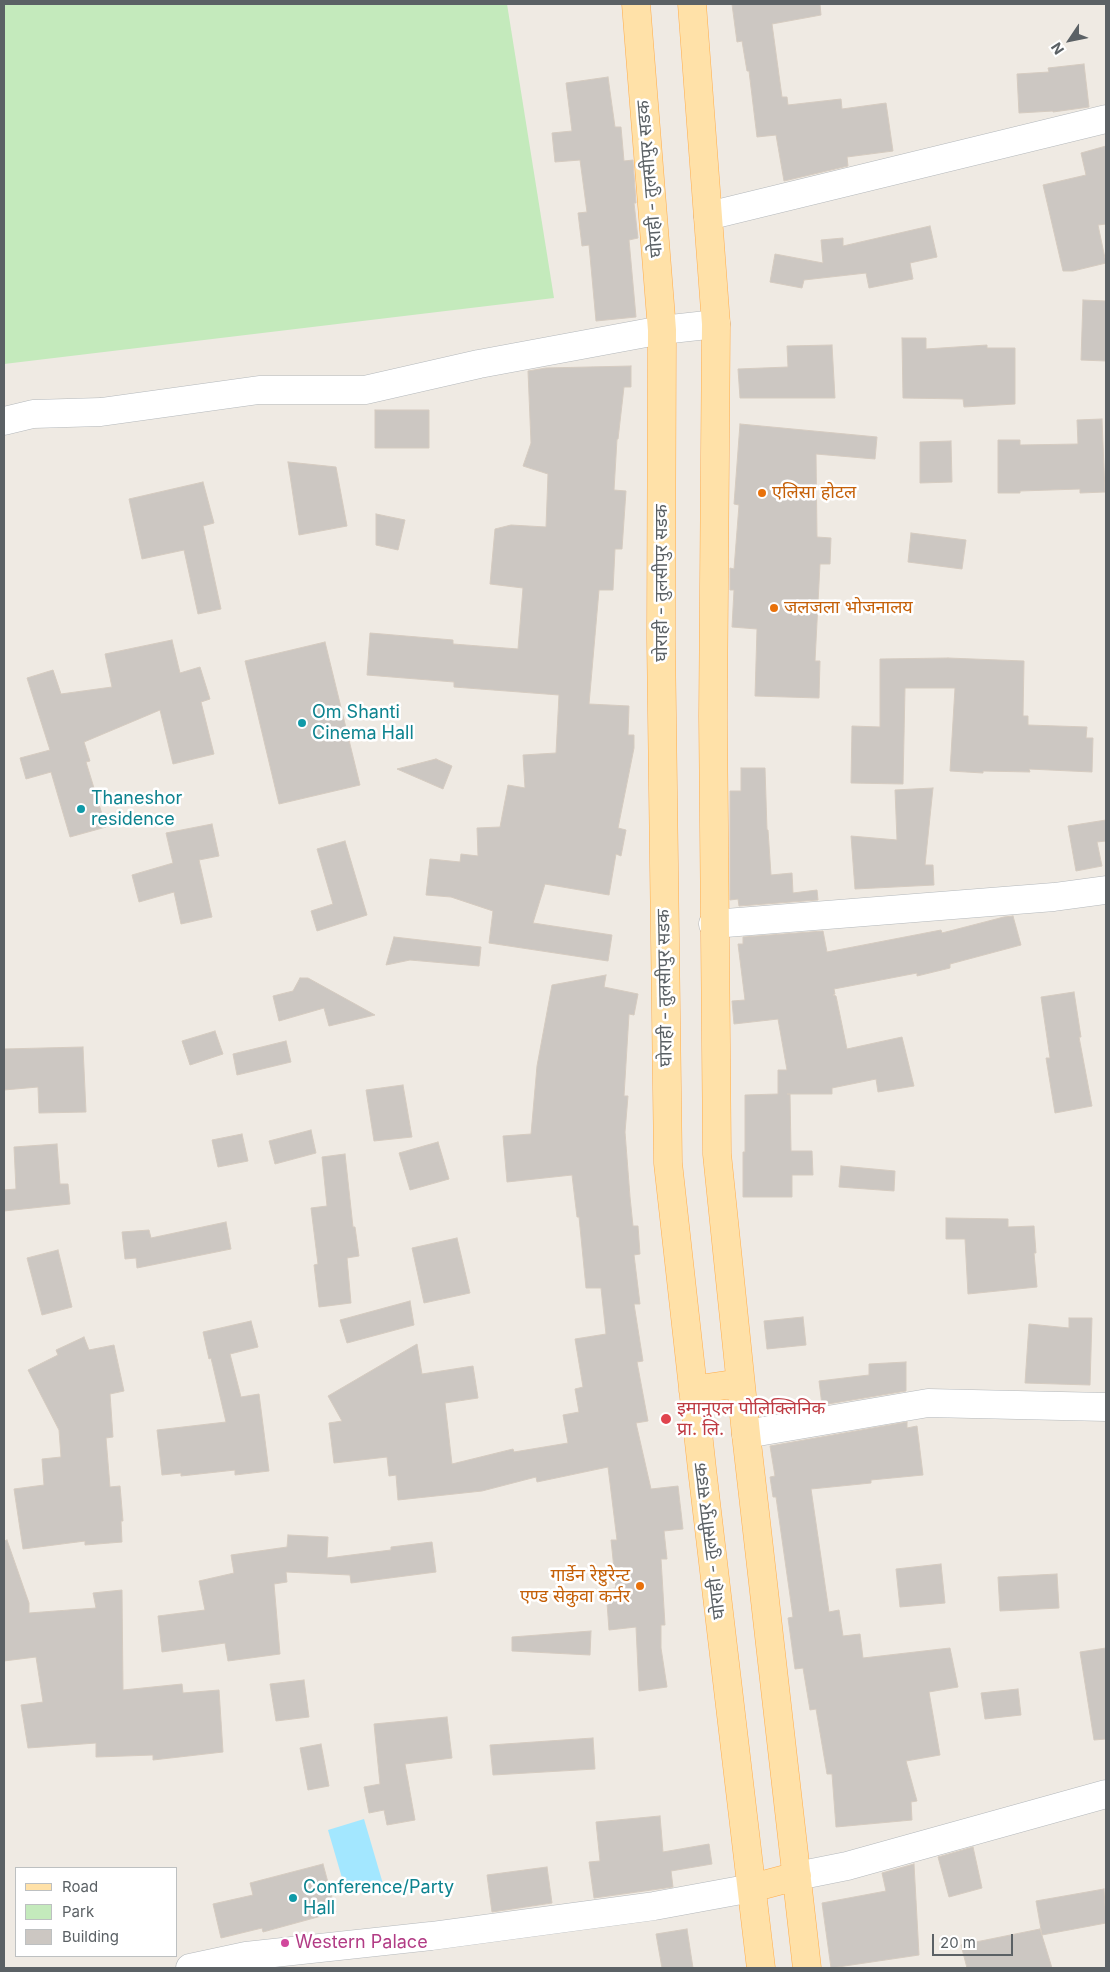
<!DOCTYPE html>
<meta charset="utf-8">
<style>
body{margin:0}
#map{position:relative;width:1110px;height:1972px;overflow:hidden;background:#efeae3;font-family:Inter,sans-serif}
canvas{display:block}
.frame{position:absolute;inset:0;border:5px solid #5b6165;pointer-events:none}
.legend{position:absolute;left:15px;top:1867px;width:162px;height:90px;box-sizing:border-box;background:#fff;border:1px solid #bdc0c1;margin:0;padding:6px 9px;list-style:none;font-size:15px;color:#5b6165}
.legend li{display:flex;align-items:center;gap:10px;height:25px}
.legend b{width:25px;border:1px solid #bdc0c1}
.north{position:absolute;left:1045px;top:15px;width:50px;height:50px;-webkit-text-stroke:4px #fff;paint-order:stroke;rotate:236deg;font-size:14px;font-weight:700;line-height:20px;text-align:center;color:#5b6165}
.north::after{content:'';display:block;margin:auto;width:18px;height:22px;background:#5b6165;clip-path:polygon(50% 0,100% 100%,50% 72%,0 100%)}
.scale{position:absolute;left:932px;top:1934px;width:81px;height:22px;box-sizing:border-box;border:2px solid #5b6165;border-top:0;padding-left:6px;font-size:15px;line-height:18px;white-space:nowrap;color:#5b6165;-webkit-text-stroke:4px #fff;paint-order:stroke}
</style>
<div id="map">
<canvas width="1110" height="1972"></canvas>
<div class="frame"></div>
<ul class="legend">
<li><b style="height:6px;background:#ffe1a8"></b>Road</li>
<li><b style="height:14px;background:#c4eabc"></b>Park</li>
<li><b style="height:14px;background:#ccc7c2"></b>Building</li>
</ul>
<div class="north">N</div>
<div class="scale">20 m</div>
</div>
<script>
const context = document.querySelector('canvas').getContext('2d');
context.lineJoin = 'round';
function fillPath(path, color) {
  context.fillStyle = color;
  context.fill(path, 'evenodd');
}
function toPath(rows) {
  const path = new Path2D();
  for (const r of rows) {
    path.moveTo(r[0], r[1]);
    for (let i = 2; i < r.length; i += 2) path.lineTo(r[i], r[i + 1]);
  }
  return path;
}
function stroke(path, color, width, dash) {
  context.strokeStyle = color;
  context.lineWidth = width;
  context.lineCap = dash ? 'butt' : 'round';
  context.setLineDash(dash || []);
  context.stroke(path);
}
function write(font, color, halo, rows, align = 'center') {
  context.font = font + ' Inter,"Noto Sans Devanagari",sans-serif';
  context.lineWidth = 5;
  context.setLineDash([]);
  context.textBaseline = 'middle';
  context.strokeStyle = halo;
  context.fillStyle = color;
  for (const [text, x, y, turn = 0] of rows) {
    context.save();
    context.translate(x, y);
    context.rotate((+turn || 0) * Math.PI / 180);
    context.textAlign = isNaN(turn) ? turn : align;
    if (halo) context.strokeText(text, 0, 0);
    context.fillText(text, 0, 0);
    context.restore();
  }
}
fillPath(toPath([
 [4,4,507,4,554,298,4,364]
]), '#c4eabc');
fillPath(toPath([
 [364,1819,383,1884,347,1895,328,1830]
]), '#a3e7ff');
const building = toPath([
 [732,4,820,4,821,15,772,24,782,97,787,97,788,105,841,99,842,109,886,103,893,151,847,157,848,166,784,181,776,135,757,137,749,71,747,71,742,41,737,42,732,4],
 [1084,64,1089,107,1053,112,1053,111,1019,113,1017,74,1049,72,1048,68,1084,64],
 [608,77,615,127,621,127,624,161,633,160,636,203,634,203,638,238,629,240,636,317,596,321,589,245,582,246,578,213,587,212,580,160,555,162,552,133,572,131,566,83,608,77],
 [1106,146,1106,224,1098,225,1106,263,1073,271,1063,271,1043,185,1086,175,1081,153,1106,146],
 [930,226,937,257,910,263,913,279,869,288,866,273,804,280,802,288,770,282,775,254,823,263,821,240,843,238,843,246,930,226],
 [1083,300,1106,301,1106,361,1081,360,1083,300],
 [902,338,926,338,926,349,987,345,987,348,1015,348,1015,404,964,407,963,399,903,398,902,338],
 [832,345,835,398,740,398,738,369,788,367,787,346,832,345],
 [631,366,631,387,624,387,618,439,617,439,614,490,626,491,622,549,615,549,613,590,599,590,589,704,629,706,628,735,634,735,634,748,618,828,626,830,621,856,616,854,609,895,545,884,533,923,612,935,608,961,489,943,493,911,451,897,426,895,430,859,460,862,461,854,478,856,477,828,500,827,508,785,525,788,523,755,556,753,559,695,454,687,454,682,367,675,370,633,453,640,453,644,518,649,523,588,490,584,495,529,511,525,546,527,548,474,523,466,531,443,528,371,546,368,631,366],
 [375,410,429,410,429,448,375,448,375,410],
 [1102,419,1105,492,1080,493,1080,489,1020,491,1020,493,998,493,998,440,1020,440,1020,445,1078,444,1077,420,1102,419],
 [740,424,877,437,875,459,816,454,817,537,831,538,830,564,820,564,815,661,820,661,819,698,755,696,757,629,732,627,734,590,730,590,730,568,734,569,739,505,734,504,740,424],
 [951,441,952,482,920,483,920,442,951,441],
 [288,462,336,467,347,526,299,535,288,462],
 [203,482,214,523,203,526,221,609,198,614,184,550,142,559,129,499,203,482],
 [376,514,405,520,398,550,376,545,376,514],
 [911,533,966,540,962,569,908,562,911,533],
 [172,640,180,673,200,667,210,699,201,702,214,754,173,764,160,710,84,742,90,761,86,762,106,827,70,837,51,772,26,779,20,758,50,750,27,678,53,670,61,694,112,687,105,654,172,640],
 [325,642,360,785,279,804,245,661,325,642],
 [948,658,1024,661,1023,716,1028,716,1028,725,1087,727,1086,738,1093,738,1092,772,1029,769,1030,772,983,771,983,773,950,771,955,688,905,688,903,784,851,783,852,726,880,727,880,659,948,658],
 [436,759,452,766,443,789,397,769,436,759],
 [741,768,765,768,767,830,768,830,771,875,792,873,793,893,817,890,818,900,739,906,738,899,730,900,730,791,741,791,741,768],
 [933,788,925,865,933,865,934,885,855,889,851,836,897,840,895,790,933,788],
 [1106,820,1106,841,1097,842,1102,866,1076,871,1068,826,1106,820],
 [212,824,219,856,199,860,212,917,181,924,174,892,139,902,132,875,173,863,166,833,212,824],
 [345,841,367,915,317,931,311,911,333,904,317,849,345,841],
 [1013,916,1021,945,950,964,950,968,917,976,917,973,834,989,835,994,833,995,836,996,847,1049,902,1037,914,1086,878,1092,876,1079,832,1088,832,1094,787,1094,790,1094,791,1151,812,1151,813,1175,792,1175,792,1197,743,1197,743,1152,745,1152,745,1095,778,1094,778,1070,787,1070,778,1019,734,1024,732,1001,745,1000,738,944,743,944,743,937,823,931,827,952,941,930,942,933,1004,917,1013,916],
 [394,937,481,947,479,966,410,960,386,965,394,937],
 [606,975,604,987,638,994,634,1015,629,1014,624,1096,628,1096,625,1132,630,1197,633,1226,638,1226,640,1254,634,1255,640,1304,634,1304,643,1361,637,1362,648,1421,636,1423,651,1489,678,1486,683,1529,664,1531,667,1559,661,1559,665,1625,661,1625,661,1648,667,1687,639,1691,636,1627,609,1630,606,1589,616,1588,611,1540,617,1540,608,1467,537,1482,536,1477,482,1491,398,1500,396,1475,389,1476,387,1457,334,1463,329,1423,342,1421,328,1396,417,1344,422,1374,473,1366,478,1398,445,1403,452,1464,513,1449,514,1452,568,1443,563,1415,579,1412,575,1389,583,1387,575,1339,606,1334,601,1288,586,1288,579,1217,577,1217,572,1175,507,1182,503,1136,531,1134,537,1066,552,985,606,975],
 [300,978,308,978,375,1015,329,1026,324,1008,279,1021,273,996,293,991,300,978],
 [1074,992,1081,1037,1079,1037,1092,1106,1055,1113,1046,1058,1050,1058,1041,997,1074,992],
 [215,1031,223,1054,190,1065,182,1041,215,1031],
 [286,1041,291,1062,237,1075,233,1054,286,1041],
 [83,1047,86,1112,39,1113,38,1087,4,1090,4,1049,83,1047],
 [403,1085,412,1137,374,1141,366,1090,403,1085],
 [311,1130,316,1153,275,1164,269,1141,311,1130],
 [242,1134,248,1161,218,1167,212,1140,242,1134],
 [438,1142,449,1179,410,1190,399,1153,438,1142],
 [57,1144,60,1184,68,1184,70,1204,4,1211,4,1190,16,1189,14,1147,57,1144],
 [345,1154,353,1227,355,1227,359,1256,347,1258,351,1303,319,1307,314,1265,318,1264,311,1208,327,1206,322,1157,345,1154],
 [841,1166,895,1171,894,1191,839,1187,841,1166],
 [946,1218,1008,1219,1008,1227,1034,1226,1036,1253,1034,1253,1037,1287,968,1294,965,1239,946,1239,946,1218],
 [226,1222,231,1249,137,1268,136,1258,125,1259,122,1232,149,1230,151,1238,226,1222],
 [457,1238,470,1293,424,1303,412,1248,457,1238],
 [58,1250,72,1307,42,1315,27,1258,58,1250],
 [410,1301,414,1325,347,1343,340,1320,410,1301],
 [803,1317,806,1345,767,1349,764,1321,803,1317],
 [1069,1318,1092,1318,1090,1385,1025,1383,1029,1324,1069,1328,1069,1318],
 [251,1321,258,1347,230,1354,241,1397,259,1394,269,1471,235,1475,235,1470,181,1476,181,1473,162,1475,157,1430,226,1422,211,1358,209,1359,203,1332,251,1321],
 [84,1337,89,1350,114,1345,124,1391,110,1394,113,1437,106,1438,110,1487,120,1486,123,1521,121,1521,122,1542,85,1545,85,1541,23,1549,14,1489,44,1485,42,1459,61,1457,59,1430,28,1370,58,1355,56,1350,84,1337],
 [906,1362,906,1391,822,1405,819,1381,869,1375,869,1364,906,1362],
 [907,1422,907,1428,917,1426,923,1475,871,1480,871,1483,811,1489,829,1612,839,1610,843,1636,860,1634,863,1658,950,1648,958,1687,929,1692,940,1755,906,1761,917,1801,911,1802,912,1820,836,1827,832,1774,827,1774,816,1709,810,1710,803,1668,795,1669,788,1618,793,1617,776,1497,773,1497,770,1477,775,1476,770,1446,907,1422],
 [288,1535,328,1537,327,1558,391,1550,391,1547,432,1542,436,1572,351,1583,350,1575,286,1572,287,1582,274,1584,280,1654,228,1661,225,1643,162,1652,158,1616,205,1610,199,1581,234,1573,231,1555,287,1547,288,1535],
 [7,1540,29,1603,29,1613,96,1608,93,1593,122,1590,123,1690,182,1684,183,1693,219,1690,223,1752,153,1760,153,1755,96,1757,96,1743,28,1748,21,1705,43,1702,36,1657,4,1661,4,1541,7,1540],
 [941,1564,945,1603,900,1607,896,1569,941,1564],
 [1057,1574,1059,1608,1000,1611,998,1577,1057,1574],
 [591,1631,590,1655,512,1651,512,1637,591,1631],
 [1106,1648,1106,1739,1094,1740,1080,1652,1106,1648],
 [304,1680,309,1717,276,1721,270,1684,304,1680],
 [1018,1689,1021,1715,985,1719,981,1693,1018,1689],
 [447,1717,452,1758,405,1764,415,1820,387,1825,384,1810,369,1813,364,1787,380,1784,374,1724,447,1717],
 [593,1738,595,1769,493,1775,490,1745,593,1738],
 [321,1744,329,1786,308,1790,300,1748,321,1744],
 [660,1816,663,1852,709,1844,712,1864,671,1871,673,1887,594,1898,589,1862,600,1861,596,1822,660,1816],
 [973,1847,982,1888,949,1897,938,1857,973,1847],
 [323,1864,336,1912,263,1932,262,1928,221,1938,213,1904,253,1895,250,1883,323,1864],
 [914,1864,919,1955,831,1968,822,1903,886,1891,882,1873,914,1864],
 [547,1867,552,1903,492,1912,487,1875,547,1867],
 [1104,1889,1106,1923,1042,1935,1036,1901,1104,1889],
 [687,1929,693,1968,662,1968,656,1934,687,1929],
 [1040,1929,1052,1968,967,1968,961,1945,1040,1929]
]);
fillPath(building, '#ccc7c2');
stroke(building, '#d5cbc0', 1);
const minor = toPath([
 [708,216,1106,119],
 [4,421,33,414,101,412,259,390,365,390,479,364,662,330,716,324],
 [713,924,1054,897,1106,890],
 [746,1434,928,1403,1106,1407],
 [797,1876,847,1866,1106,1794],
 [190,1968,246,1956,431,1936,654,1906,752,1888]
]);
const primary = toPath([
 [636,4,662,330,661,639,668,1163,702,1469,761,1968],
 [692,4,716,324,713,716,717,1154,746,1434,807,1968],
 [693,1390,740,1383],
 [752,1888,797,1876]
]);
stroke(minor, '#b4b8bb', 29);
stroke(primary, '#ffad4c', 29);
stroke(minor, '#fff', 28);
stroke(primary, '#ffe1a8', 28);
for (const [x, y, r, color] of [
 [762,493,5,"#e8710a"],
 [774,608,5,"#e8710a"],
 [302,723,5,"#0f9aa8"],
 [81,809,5,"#0f9aa8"],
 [666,1419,6,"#e0444e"],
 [640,1586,5,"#e8710a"],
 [293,1898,5,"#0f9aa8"],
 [285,1943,5,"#d1479c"]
]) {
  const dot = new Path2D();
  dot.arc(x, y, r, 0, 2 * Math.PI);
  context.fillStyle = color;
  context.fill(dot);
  stroke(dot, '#fff', 2);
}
write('18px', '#5b6165', '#fff', [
 ["घोराही - तुलसीपुर सडक",650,179,-95],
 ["घोराही - तुलसीपुर सडक",662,583,-90],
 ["घोराही - तुलसीपुर सडक",665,988,-91],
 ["घोराही - तुलसीपुर सडक",710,1541,-97]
]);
write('18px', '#c56008', '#fff', [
 ["एलिसा होटल",772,493],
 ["जलजला भोजनालय",784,608],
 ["गार्डेन रेष्टुरेन्ट",630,1576,"right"],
 ["एण्ड सेकुवा कर्नर",630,1597,"right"]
], 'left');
write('18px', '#0d838f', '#fff', [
 ["Om Shanti",312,713],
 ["Cinema Hall",312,734],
 ["Thaneshor",91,799],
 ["residence",91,820],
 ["Conference/Party",303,1888],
 ["Hall",303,1909]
], 'left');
write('18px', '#be3a42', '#fff', [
 ["इमानुएल पोलिक्लिनिक",677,1409],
 ["प्रा. लि.",677,1430]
], 'left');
write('18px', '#b23c85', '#fff', [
 ["Western Palace",295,1943]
], 'left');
</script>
